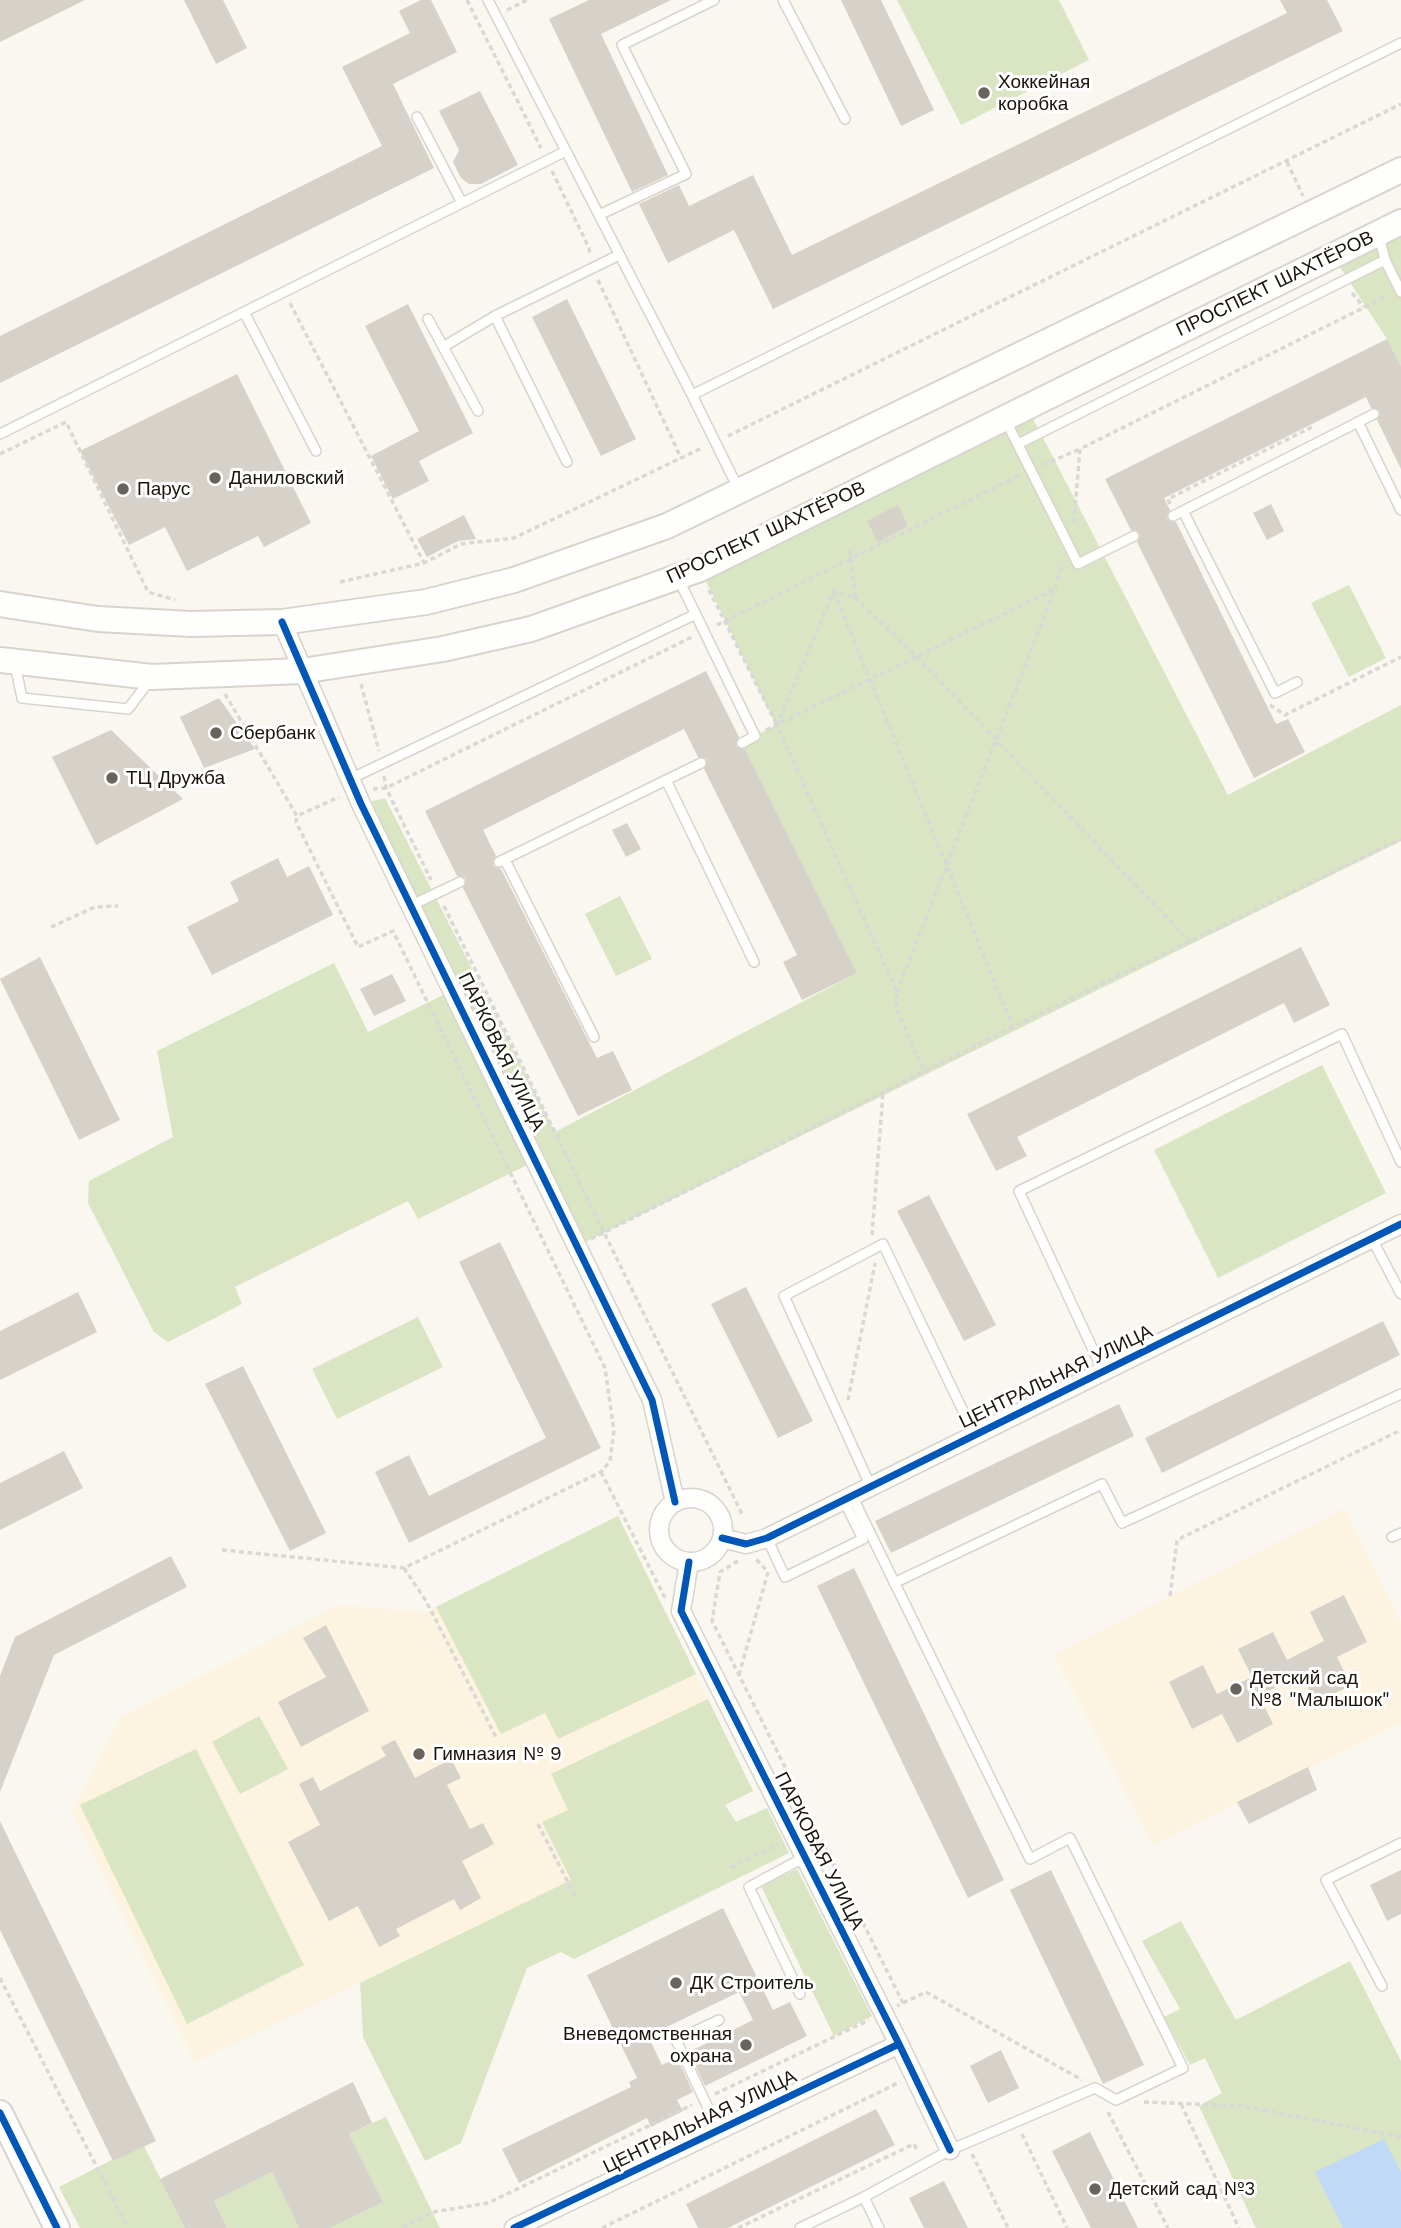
<!DOCTYPE html>
<meta charset="utf-8">
<style>
body{margin:0}
canvas{display:block;background:#faf7f0}
</style>
<canvas width="1401" height="2228"></canvas>
<script>
const context = document.querySelector('canvas').getContext('2d');
context.lineJoin = 'round';
function fillPath(path, color) {
  context.fillStyle = color;
  context.fill(path, 'evenodd');
}
function toPath(rows) {
  const path = new Path2D();
  for (const r of rows) {
    if (r.length === 3) {
      path.moveTo(r[0] + r[2], r[1]);
      path.arc(r[0], r[1], r[2], 0, 2 * Math.PI);
      continue;
    }
    path.moveTo(r[0], r[1]);
    for (let i = 2; i < r.length; i += 2) path.lineTo(r[i], r[i + 1]);
  }
  return path;
}
function stroke(path, color, width, dash) {
  context.strokeStyle = color;
  context.lineWidth = width;
  context.lineCap = dash ? 'butt' : 'round';
  context.setLineDash(dash || []);
  context.stroke(path);
}
function write(font, color, halo, rows, align = 'center') {
  context.font = font + ' "Work Sans",sans-serif';
  context.lineWidth = 6;
  context.setLineDash([]);
  context.textBaseline = 'middle';
  context.strokeStyle = halo;
  context.fillStyle = color;
  for (const [text, x, y, turn = 0] of rows) {
    context.save();
    context.translate(x, y);
    context.rotate((+turn || 0) * Math.PI / 180);
    context.textAlign = isNaN(turn) ? turn : align;
    if (halo) context.strokeText(text, 0, 0);
    context.fillText(text, 0, 0);
    context.restore();
  }
}
fillPath(toPath([
 [1345,1508,1401,1623,1401,1723,1152,1845,1054,1654],
 [618,1516,753,1791,195,2063,72,1813,121,1717,338,1605,426,1612]
]), '#fcf3e0');
fillPath(toPath([
 [897,0,1059,0,1089,60,961,125],
 [1401,222,1401,366,1387,339,1332,255],
 [1027,407,1228,795,1401,705,1401,841,577,1246,361,804,385,798,555,1132,857,973,742,743,776,725,700,569],
 [1349,585,1386,658,1349,677,1311,603],
 [620,896,652,959,616,976,585,914],
 [334,963,368,1032,443,995,527,1165,418,1219,408,1201,235,1287,242,1304,168,1342,154,1332,88,1203,89,1181,173,1137,157,1051],
 [1322,1065,1386,1193,1218,1278,1154,1150],
 [418,1317,443,1367,337,1419,312,1369],
 [618,1516,696,1674,558,1739,545,1713,501,1734,436,1607],
 [708,1699,753,1791,725,1805,736,1822,767,1808,789,1853,574,1959,561,1952,527,1968,461,2143,425,2161,363,2037,360,1983,571,1880,542,1822,568,1810,551,1774],
 [259,1716,288,1769,240,1794,212,1742],
 [196,1749,304,1965,187,2024,80,1805],
 [797,1869,872,2016,834,2036,761,1886],
 [1181,1921,1236,2020,1350,1961,1401,2061,1401,2228,1256,2228,1199,2106,1222,2093,1205,2058,1190,2065,1164,2017,1180,2009,1142,1941],
 [386,2117,440,2228,330,2228,383,2202,349,2134],
 [143,2144,185,2228,80,2228,59,2187],
 [272,2172,299,2228,227,2228,214,2201]
]), '#d9e5c3');
fillPath(toPath([
 [1384,2139,1401,2172,1401,2228,1343,2228,1315,2172]
]), '#c0d9f6');
fillPath(toPath([
 [0,0,85,0,0,42],
 [184,0,223,0,247,48,216,64],
 [421,0,431,0,457,52,393,84,434,168,0,383,0,336,382,146,342,67,410,33,399,11],
 [589,0,671,0,601,34,668,175,632,192,549,19],
 [841,0,881,0,934,110,901,126],
 [1280,0,1327,0,1343,31,773,309,734,230,668,263,639,204,679,185,689,206,753,175,792,255,1287,13],
 [480,91,518,165,481,184,469,184,461,178,453,162,459,150,439,111],
 [567,299,636,439,601,456,532,317],
 [408,304,473,433,419,461,429,481,393,499,371,456,419,431,365,326],
 [1387,339,1401,366,1401,469,1377,420,1380,411,1371,408,1366,397,1164,498,1170,510,1167,519,1176,522,1276,724,1288,719,1305,752,1254,778,1137,542,1140,534,1131,530,1105,479],
 [237,374,311,523,264,547,258,536,187,571,165,527,129,545,80,451],
 [1271,504,1284,531,1267,540,1253,513],
 [898,505,908,526,878,542,867,521],
 [464,515,476,539,458,541,427,557,417,539],
 [706,671,739,737,736,746,745,749,857,973,802,1000,783,962,797,955,704,769,707,759,698,757,684,729,483,830,496,856,493,866,501,869,597,1058,613,1051,632,1090,578,1116,463,888,466,878,457,876,425,811],
 [219,698,255,749,204,768,180,717],
 [111,730,183,799,96,845,52,757],
 [627,823,641,849,626,857,612,830],
 [278,858,287,877,309,866,333,915,212,975,187,927,239,901,230,882],
 [1301,947,1330,1005,1294,1023,1284,1003,1017,1137,1027,1156,996,1171,967,1114],
 [40,957,120,1120,79,1140,0,979],
 [392,974,406,1001,374,1016,360,989],
 [929,1195,996,1325,964,1341,897,1211],
 [500,1242,601,1448,409,1543,375,1472,409,1455,429,1496,546,1438,459,1262],
 [746,1287,813,1421,778,1438,711,1304],
 [78,1292,97,1332,0,1380,0,1331],
 [1383,1321,1400,1355,1162,1473,1145,1438],
 [243,1366,326,1533,290,1551,205,1384],
 [1119,1404,1134,1436,891,1553,875,1521],
 [64,1451,83,1488,0,1530,0,1483],
 [171,1556,187,1587,54,1655,0,1792,0,1676,15,1637],
 [854,1568,1004,1880,968,1898,817,1586],
 [1344,1595,1367,1642,1337,1657,1351,1685,1316,1703,1301,1674,1259,1696,1273,1724,1237,1743,1222,1714,1192,1729,1169,1682,1203,1665,1217,1694,1252,1677,1238,1649,1273,1632,1287,1660,1324,1641,1310,1612],
 [326,1625,369,1711,301,1747,278,1702,326,1677,303,1638],
 [395,1740,415,1778,451,1759,461,1778,447,1785,470,1829,483,1823,494,1844,462,1861,481,1898,460,1910,454,1899,396,1929,400,1936,379,1947,358,1906,329,1921,288,1842,320,1825,299,1784,313,1777,320,1791,386,1756,381,1747],
 [1308,1767,1317,1790,1249,1824,1237,1802],
 [0,1821,156,2141,113,2161,0,1930],
 [1051,1870,1144,2065,1103,2084,1010,1890],
 [1401,1870,1401,1914,1387,1921,1370,1885],
 [723,1908,773,2010,790,2002,807,2036,705,2086,689,2052,753,2020,739,1992,648,2036,662,2065,677,2058,693,2092,677,2100,683,2111,651,2127,647,2118,519,2183,502,2149,631,2087,629,2082,637,2078,587,1975],
 [1001,2050,1019,2088,988,2103,970,2066],
 [353,2082,372,2123,349,2134,383,2202,330,2228,299,2228,272,2172,214,2201,227,2228,185,2228,160,2179],
 [876,2109,895,2145,728,2228,698,2228,686,2204],
 [1090,2132,1138,2228,1091,2228,1052,2151],
 [944,2181,968,2228,924,2228,909,2198]
]), '#d6d2ca');
const lane = toPath([
 [488,0,692,395],
 [783,0,845,119],
 [417,117,462,203],
 [599,215,686,174,622,45,714,0],
 [1379,235,1385,260,1401,292],
 [244,312,316,451],
 [495,316,567,462],
 [428,319,478,411],
 [443,347,495,316,619,255],
 [1005,419,1078,564,1134,536],
 [1358,422,1401,510],
 [0,434,566,151],
 [1018,444,1385,260],
 [739,490,692,395,1401,43],
 [1183,511,1275,693,1297,682],
 [1173,516,1374,414],
 [678,578,755,736,742,743],
 [15,664,22,698,128,709,150,680],
 [350,779,694,615],
 [666,780,754,962],
 [505,860,594,1037],
 [499,862,701,763],
 [412,905,460,882],
 [1372,1239,1401,1294],
 [1103,1371,1019,1191,1342,1034,1401,1162],
 [871,1487,784,1296,883,1244,974,1434],
 [852,1496,1030,1859,1070,1838,1183,2068,1116,2100,1095,2088,950,2150,864,2197,879,2228],
 [1392,1537,1401,1533],
 [767,1538,785,1577,863,1539,844,1501],
 [894,1583,1102,1484,1122,1523,1401,1394],
 [1382,1986,1326,1880,1401,1843],
 [800,1994,749,1887,805,1857],
 [719,2020,676,2040,719,2131],
 [800,2228,864,2197]
]);
const street = toPath([
 [282,622,361,804,652,1400,675,1502],
 [691,1530,32],
 [722,1538,746,1544,767,1538,1401,1224],
 [689,1562,681,1611,899,2044,950,2150],
 [514,2228,899,2044]
]);
const secondary = toPath([
 [0,604,98,619,191,624,282,622,426,602,514,580,667,526,1401,170],
 [0,660,152,677,302,671,443,649,531,629,700,569,1401,222],
 [0,2113,57,2228]
]);
stroke(lane, '#d8d4cc', 12);
stroke(street, '#d8d4cc', 21);
stroke(secondary, '#d8d4cc', 28);
stroke(toPath([
 [467,0,541,148],
 [507,10,527,0],
 [1287,162,1303,196],
 [552,171,589,248,590,256],
 [598,280,681,458],
 [1352,293,1364,307],
 [290,303,424,563],
 [728,436,1401,104],
 [0,454,66,422,148,592,175,600],
 [1043,465,1080,449],
 [1170,504,1168,499,1312,427],
 [1074,522,1080,449,1389,295],
 [850,550,855,598,834,591,777,725,897,992,896,1008,925,1073],
 [340,582,424,563,461,544,514,538,702,448],
 [709,590,777,725],
 [834,592,1013,1027],
 [855,598,916,656,1190,942],
 [717,625,1020,475],
 [361,684,379,751],
 [225,694,297,816,339,797],
 [1270,705,1285,715,1401,657],
 [766,730,1055,589],
 [384,776,386,788,431,880],
 [373,789,386,788,694,636],
 [444,906,742,1514],
 [51,927,95,907,118,906],
 [897,992,1052,597,1063,563],
 [872,1235,883,1093],
 [591,1239,1013,1027,1401,839],
 [848,1400,875,1263],
 [601,1472,665,1598],
 [222,1550,404,1568,601,1472,610,1461,614,1431,605,1368,393,931,358,947,296,822,297,816],
 [738,1561,720,1572,712,1621,903,2003,897,2006],
 [404,1568,426,1601,496,1737],
 [1170,1596,1177,1540,1401,1430],
 [739,1675,768,1572,756,1559],
 [538,1824,576,1898],
 [731,1868,778,1844],
 [0,1978,128,2228],
 [903,2003,926,1992,1082,2080],
 [715,2094,869,2020],
 [1144,2102,1242,2106,1401,2137],
 [1181,2104,1239,2228],
 [1108,2112,1168,2228],
 [1022,2134,1067,2228],
 [972,2154,1008,2228],
 [403,2228,433,2212,488,2203,692,2105],
 [602,2228,900,2082],
 [738,2228,914,2144,918,2152]
]), '#d9d8d6', 3.5, [5, 3.5]);
stroke(lane, '#fefefd', 9);
stroke(street, '#fefefd', 18);
stroke(secondary, '#fefefd', 24);
stroke(toPath([
 [282,622,361,804,652,1400,675,1502],
 [722,1538,746,1544,767,1538,1401,1224],
 [689,1562,681,1611,899,2044,950,2150],
 [0,2113,57,2228],
 [514,2228,899,2044]
]), '#0057b8', 7);
for (const [x, y, r, color] of [
 [984,93,7,"#68645b"],
 [215,478,7,"#68645b"],
 [123,489,7,"#68645b"],
 [216,733,7,"#68645b"],
 [112,778,7,"#68645b"],
 [1236,1689,7,"#68645b"],
 [419,1754,7,"#68645b"],
 [676,1983,7,"#68645b"],
 [746,2045,7,"#68645b"],
 [1095,2189,7,"#68645b"]
]) {
  const dot = new Path2D();
  dot.arc(x, y, r, 0, 2 * Math.PI);
  context.fillStyle = color;
  context.fill(dot);
  stroke(dot, '#fff', 2.5);
}
write('19px', '#1a150b', '#fff', [
 ["Хоккейная",998,82],
 ["коробка",998,104],
 ["Даниловский",229,478],
 ["Парус",137,489],
 ["Сбербанк",230,733],
 ["ТЦ Дружба",126,778],
 ["Детский сад",1250,1678],
 ["№8 \"Малышок\"",1250,1700],
 ["Гимназия № 9",433,1754],
 ["ДК Строитель",690,1983],
 ["Вневедомственная",732,2034,"right"],
 ["охрана",732,2056,"right"],
 ["Детский сад №3",1109,2189]
], 'left');
write('19px', '#1a150b', '#fff', [
 ["ПРОСПЕКТ ШАХТЁРОВ",1275,284,-26],
 ["ПРОСПЕКТ ШАХТЁРОВ",766,533,-25],
 ["ПАРКОВАЯ УЛИЦА",501,1052,64],
 ["ЦЕНТРАЛЬНАЯ УЛИЦА",1056,1377,-26],
 ["ПАРКОВАЯ УЛИЦА",819,1851,63],
 ["ЦЕНТРАЛЬНАЯ УЛИЦА",700,2122,-26]
]);
</script>
